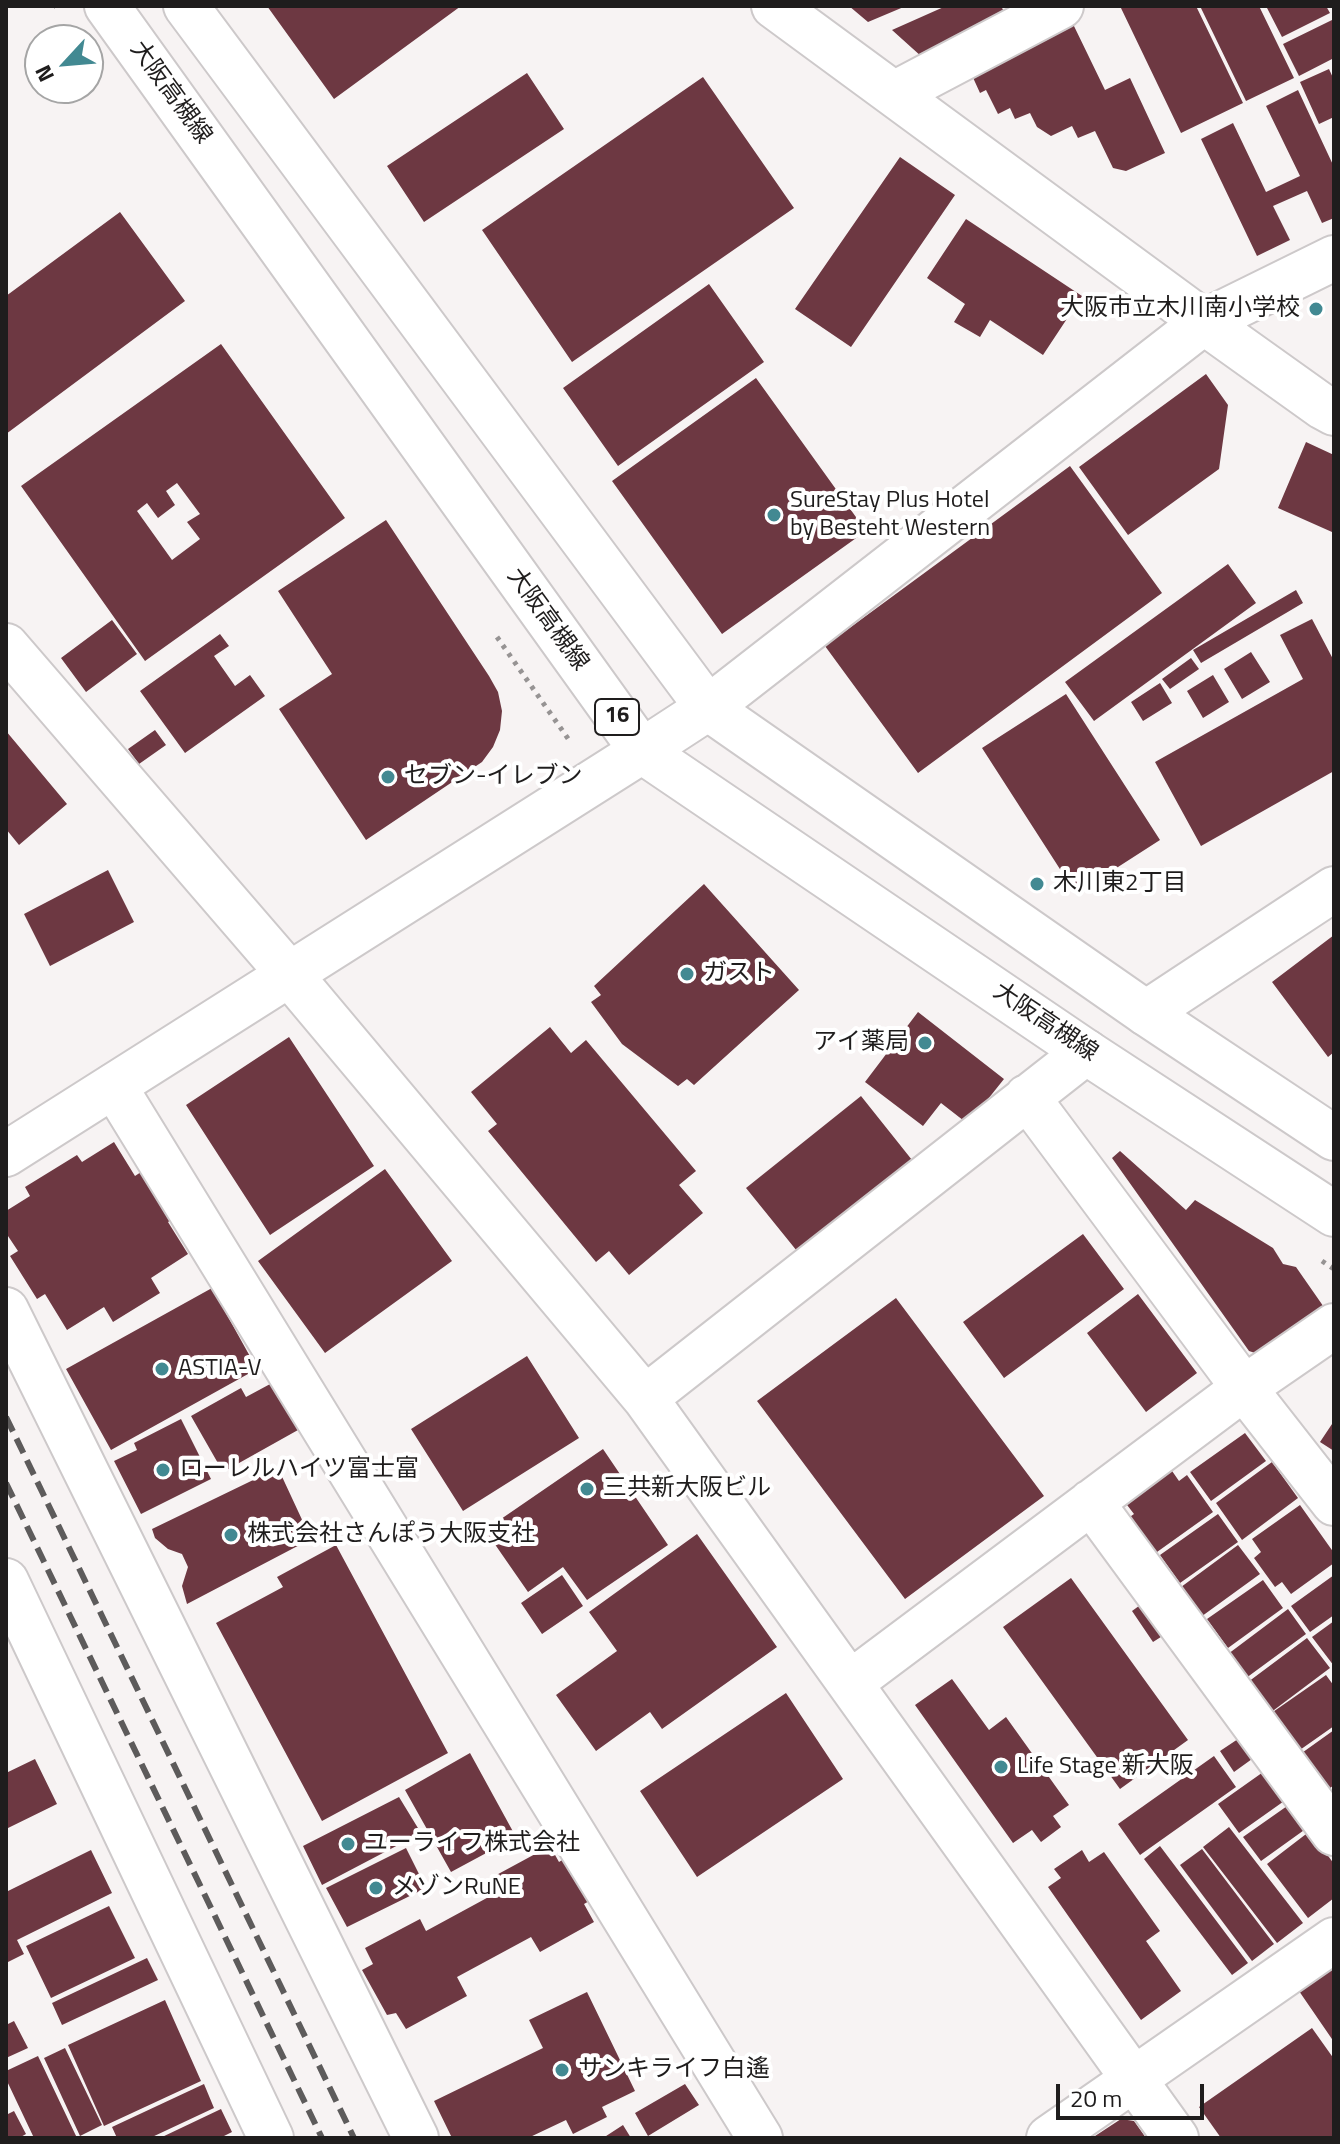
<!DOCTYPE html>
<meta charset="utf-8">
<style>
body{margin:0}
#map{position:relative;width:1340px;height:2144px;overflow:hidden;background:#f7f3f3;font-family:"Titillium Web",sans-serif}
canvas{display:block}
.frame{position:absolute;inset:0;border:8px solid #1f1d1d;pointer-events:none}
.north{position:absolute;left:24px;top:24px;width:80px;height:80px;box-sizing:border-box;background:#fff;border:2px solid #a5a5a5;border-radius:50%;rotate:244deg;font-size:22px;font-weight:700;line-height:32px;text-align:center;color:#1f1d1d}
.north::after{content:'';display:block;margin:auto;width:28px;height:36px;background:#428992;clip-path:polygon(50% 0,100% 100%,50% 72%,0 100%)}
.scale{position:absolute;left:1056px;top:2084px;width:148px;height:36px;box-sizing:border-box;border:4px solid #1f1d1d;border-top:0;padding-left:10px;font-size:24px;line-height:28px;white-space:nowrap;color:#1f1d1d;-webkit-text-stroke:6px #fff;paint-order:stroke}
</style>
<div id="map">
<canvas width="1340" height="2144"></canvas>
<div class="frame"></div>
<div class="north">N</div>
<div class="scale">20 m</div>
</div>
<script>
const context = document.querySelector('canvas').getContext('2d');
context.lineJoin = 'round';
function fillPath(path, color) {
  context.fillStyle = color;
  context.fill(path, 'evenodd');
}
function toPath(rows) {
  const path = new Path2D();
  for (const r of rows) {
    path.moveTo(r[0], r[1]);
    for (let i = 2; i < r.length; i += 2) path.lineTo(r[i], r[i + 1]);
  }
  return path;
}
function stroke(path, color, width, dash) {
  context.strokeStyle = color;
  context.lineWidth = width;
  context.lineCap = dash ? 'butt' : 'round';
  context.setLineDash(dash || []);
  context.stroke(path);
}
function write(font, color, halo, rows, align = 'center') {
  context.font = font + ' "Titillium Web","Noto Sans JP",sans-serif';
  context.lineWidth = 8;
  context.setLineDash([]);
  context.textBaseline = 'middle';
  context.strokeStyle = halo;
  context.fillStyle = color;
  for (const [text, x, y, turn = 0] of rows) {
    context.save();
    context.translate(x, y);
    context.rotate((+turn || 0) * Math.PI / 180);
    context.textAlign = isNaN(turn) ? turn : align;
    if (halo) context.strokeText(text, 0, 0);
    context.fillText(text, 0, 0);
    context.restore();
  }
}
fillPath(toPath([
 [267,6,461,6,334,99],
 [849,6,906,6,868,22],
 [946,6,1001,6,1009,21,922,57,892,30],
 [1120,6,1196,6,1243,103,1181,133],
 [1200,6,1259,6,1294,78,1246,101],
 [1266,6,1326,6,1330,13,1282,37],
 [1332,20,1334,58,1299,76,1283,44],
 [1073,24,1105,90,1130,78,1165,153,1126,171,1113,168,1095,131,1078,138,1072,126,1051,136,1037,127,1030,113,1015,119,1010,108,998,114,986,90,980,93,970,71],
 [1329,69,1334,80,1334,117,1319,124,1300,82],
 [527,73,564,129,424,222,387,166],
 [703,77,794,208,572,362,482,230],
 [1298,90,1334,167,1334,218,1322,223,1307,191,1273,206,1290,240,1257,256,1201,139,1233,123,1266,192,1300,176,1266,106],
 [900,157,955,195,851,347,795,309],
 [120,212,185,301,6,434,6,296],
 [966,219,1082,296,1043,355,990,320,980,337,954,322,965,304,927,278],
 [709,284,764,362,618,466,563,388],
 [221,344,345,518,145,661,21,486],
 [177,483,200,514,187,522,200,539,172,560,137,511,147,503,158,518,175,505,166,491],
 [1206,374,1228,405,1219,469,1128,535,1079,467],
 [756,378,866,531,722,634,612,481],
 [1306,442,1334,455,1332,532,1278,508],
 [1070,466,1162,593,918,773,825,646],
 [386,520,489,676,498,692,502,711,500,730,493,747,482,762,366,840,279,709,332,674,278,591],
 [1228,564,1256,603,1094,721,1065,682],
 [1296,590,1303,603,1201,663,1193,650],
 [1312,619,1334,661,1334,771,1201,846,1155,762,1303,679,1280,635],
 [112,620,137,654,86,692,61,658],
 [220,634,229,646,214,656,235,686,250,675,265,696,185,753,140,691],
 [1251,652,1270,682,1242,699,1224,669],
 [1191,658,1199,669,1170,689,1162,679],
 [1213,675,1229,702,1203,718,1187,691],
 [1160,683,1172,703,1143,721,1131,702],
 [1066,694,1160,840,1076,894,982,748],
 [155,730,166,745,139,764,128,749],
 [6,731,67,804,19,845,6,829],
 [108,870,134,922,50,966,24,914],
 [704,884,799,990,694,1085,687,1079,678,1086,622,1044,591,1002,601,995,594,986],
 [1334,935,1334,1052,1328,1057,1272,982],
 [918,1012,1004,1079,968,1124,941,1103,923,1126,865,1082],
 [550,1027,571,1053,586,1040,696,1171,679,1185,703,1213,629,1275,609,1251,596,1262,488,1131,497,1124,471,1092],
 [289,1037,374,1166,270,1235,186,1105],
 [861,1096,916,1165,801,1256,746,1188],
 [114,1142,135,1176,147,1168,177,1216,168,1222,188,1254,151,1278,160,1293,113,1322,104,1307,67,1330,45,1294,37,1299,10,1256,18,1251,6,1233,6,1211,30,1196,25,1187,77,1155,82,1162],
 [1120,1151,1186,1210,1195,1200,1273,1248,1283,1264,1296,1267,1328,1313,1267,1357,1249,1351,1112,1158],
 [385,1169,452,1261,325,1353,258,1261],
 [1083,1234,1124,1289,1004,1378,963,1322],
 [212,1288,257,1369,111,1450,66,1369],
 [1138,1294,1197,1373,1146,1412,1087,1333],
 [896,1298,1044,1496,905,1599,757,1401],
 [527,1356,579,1438,463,1511,411,1429],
 [272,1383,298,1430,223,1472,191,1416,241,1388,246,1397],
 [181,1419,211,1479,141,1514,114,1461,137,1450,134,1443],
 [1334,1421,1334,1451,1320,1442],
 [1245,1433,1266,1461,1211,1501,1190,1472],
 [603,1449,668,1545,587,1600,563,1567,528,1592,485,1530],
 [1272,1462,1298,1498,1242,1540,1216,1503],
 [278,1468,311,1539,187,1604,182,1586,188,1567,182,1554,168,1549,155,1538,152,1529],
 [1170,1468,1179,1481,1187,1475,1213,1512,1150,1557,1124,1521,1134,1514,1124,1501],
 [1300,1505,1334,1553,1334,1563,1291,1594,1282,1582,1275,1587,1254,1558,1261,1552,1252,1539],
 [1218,1514,1238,1542,1180,1583,1160,1555],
 [697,1534,777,1647,662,1729,650,1712,596,1751,556,1695,617,1651,589,1612],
 [336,1545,448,1753,322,1821,216,1623,283,1587,277,1577],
 [1238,1545,1260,1574,1198,1619,1177,1590],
 [562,1575,583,1606,542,1634,521,1603],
 [1334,1575,1334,1615,1310,1632,1291,1606],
 [1071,1578,1188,1740,1120,1789,1003,1627],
 [1263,1580,1283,1608,1228,1648,1207,1619],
 [1143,1603,1164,1635,1153,1642,1132,1611],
 [1288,1609,1306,1634,1242,1681,1224,1657],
 [1334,1621,1334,1666,1312,1637],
 [1307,1638,1330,1668,1266,1716,1244,1685],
 [1326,1675,1334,1686,1334,1726,1297,1752,1270,1714],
 [952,1679,989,1730,1006,1717,1069,1805,1053,1816,1061,1827,1041,1842,1032,1830,1013,1843,915,1705],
 [786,1693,843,1779,697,1877,640,1791],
 [1334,1730,1334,1785,1325,1792,1299,1755],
 [1238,1739,1252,1759,1234,1772,1220,1751],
 [470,1753,516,1837,451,1872,405,1790],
 [1214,1756,1236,1787,1140,1855,1118,1824],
 [35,1759,57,1804,6,1829,6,1773],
 [1266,1770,1287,1799,1239,1833,1218,1804],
 [399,1797,421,1833,322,1885,303,1846],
 [1290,1804,1307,1828,1261,1861,1243,1837],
 [1229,1827,1303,1923,1277,1943,1203,1847],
 [1310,1831,1334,1864,1334,1898,1308,1918,1267,1864],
 [550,1846,559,1862,567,1857,591,1900,584,1904,594,1922,540,1952,531,1937,457,1977,467,1996,406,2029,396,2013,387,2015,362,1970,373,1964,365,1948,420,1919,426,1931,496,1893,489,1879],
 [1160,1846,1248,1963,1232,1975,1144,1859],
 [406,1848,426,1888,347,1927,326,1888],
 [1202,1849,1274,1944,1252,1961,1180,1865],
 [91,1850,112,1893,17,1940,24,1954,6,1963,6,1892],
 [1082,1850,1089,1862,1104,1852,1160,1931,1146,1941,1181,1991,1141,2020,1048,1887,1061,1878,1054,1869],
 [109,1906,135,1958,51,1998,26,1946],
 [147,1958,158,1980,62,2025,52,2003],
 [1334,1967,1334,2042,1299,1991],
 [587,1992,635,2091,602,2107,607,2117,573,2134,566,2120,528,2138,452,2138,434,2101,543,2048,529,2020],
 [165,2000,201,2081,104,2126,68,2045],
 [14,2021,28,2048,6,2058,6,2025],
 [1312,2028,1334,2059,1334,2138,1221,2138,1199,2107],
 [65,2048,102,2125,80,2136,44,2058],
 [38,2056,77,2138,34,2138,6,2079,6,2071],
 [204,2084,214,2108,150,2138,117,2138,112,2127],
 [685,2084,699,2105,648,2136,635,2113],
 [221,2109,232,2132,220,2138,160,2138],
 [14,2111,26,2134,19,2138,6,2138,6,2115],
 [1121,2119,1134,2121,1146,2138,1092,2138],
 [623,2125,631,2138,603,2138]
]), '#6d3842');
const minor = toPath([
 [774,6,1204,322,1323,407,1334,413],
 [894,94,1061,6],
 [6,646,290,975,645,1398,1176,2138],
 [642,751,708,708,1204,322,1334,258],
 [1146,1013,1334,889],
 [114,1086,760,2138],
 [1027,1097,1244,1388,1334,1503],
 [6,1310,416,2138],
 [645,1398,1086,1052],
 [1091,1502,1334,1833],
 [6,1581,271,2138],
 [850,1683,1244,1388,1334,1326],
 [1049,2138,1334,1940]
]);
const tertiary = toPath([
 [6,1154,642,751]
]);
const primary = toPath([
 [107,6,642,751,1086,1052,1334,1214],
 [186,6,708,708,1146,1013,1334,1138]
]);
stroke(minor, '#cdc9ca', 48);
stroke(tertiary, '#cdc9ca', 48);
stroke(primary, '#cdc9ca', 48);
stroke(toPath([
 [54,6,55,6],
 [497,637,569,740],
 [1322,1261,1334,1269]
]), '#969393', 5, [4, 6]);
stroke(minor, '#fff', 44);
stroke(tertiary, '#fff', 44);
stroke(primary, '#fff', 44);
stroke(toPath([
 [6,1417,354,2138],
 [6,1483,322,2138]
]), '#5d5b5b', 6, [16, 8]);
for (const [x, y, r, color] of [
 [1316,309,8,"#428992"],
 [774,515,8,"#428992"],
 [388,777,8,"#428992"],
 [1037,884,8,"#428992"],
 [687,974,8,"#428992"],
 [925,1043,8,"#428992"],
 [162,1369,8,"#428992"],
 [163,1470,8,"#428992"],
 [587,1489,8,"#428992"],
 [231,1535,8,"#428992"],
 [1001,1767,8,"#428992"],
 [348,1844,8,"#428992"],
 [376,1888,8,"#428992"],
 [562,2070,8,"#428992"]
]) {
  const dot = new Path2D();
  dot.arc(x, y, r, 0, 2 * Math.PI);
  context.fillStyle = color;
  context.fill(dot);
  stroke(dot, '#fff', 3);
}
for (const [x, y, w] of [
 [617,717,44]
]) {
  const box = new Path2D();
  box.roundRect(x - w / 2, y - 18, w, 36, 6);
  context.fillStyle = '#fff';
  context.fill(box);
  stroke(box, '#1f1d1d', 2);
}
write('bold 22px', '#1f1d1d', null, [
 ["16",617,717]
]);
write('24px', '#1f1d1d', '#fff', [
 ["大阪高槻線",170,93,54],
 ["大阪高槻線",547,620,54],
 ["大阪高槻線",1045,1023,34]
]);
write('24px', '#1f1d1d', '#fff', [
 ["大阪市立木川南小学校",1300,309,"right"],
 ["SureStay Plus Hotel",790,501],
 ["by Besteht Western",790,529],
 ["セブン-イレブン",404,777],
 ["木川東2丁目",1053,884],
 ["ガスト",703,974],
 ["アイ薬局",909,1043,"right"],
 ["ASTIA-V",178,1369],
 ["ローレルハイツ富士富",179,1470],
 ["三共新大阪ビル",603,1489],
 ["株式会社さんぽう大阪支社",247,1535],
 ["Life Stage 新大阪",1017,1767],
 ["ユーライフ株式会社",364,1844],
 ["メゾンRuNE",392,1888],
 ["サンキライフ白遙",578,2070]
], 'left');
</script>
